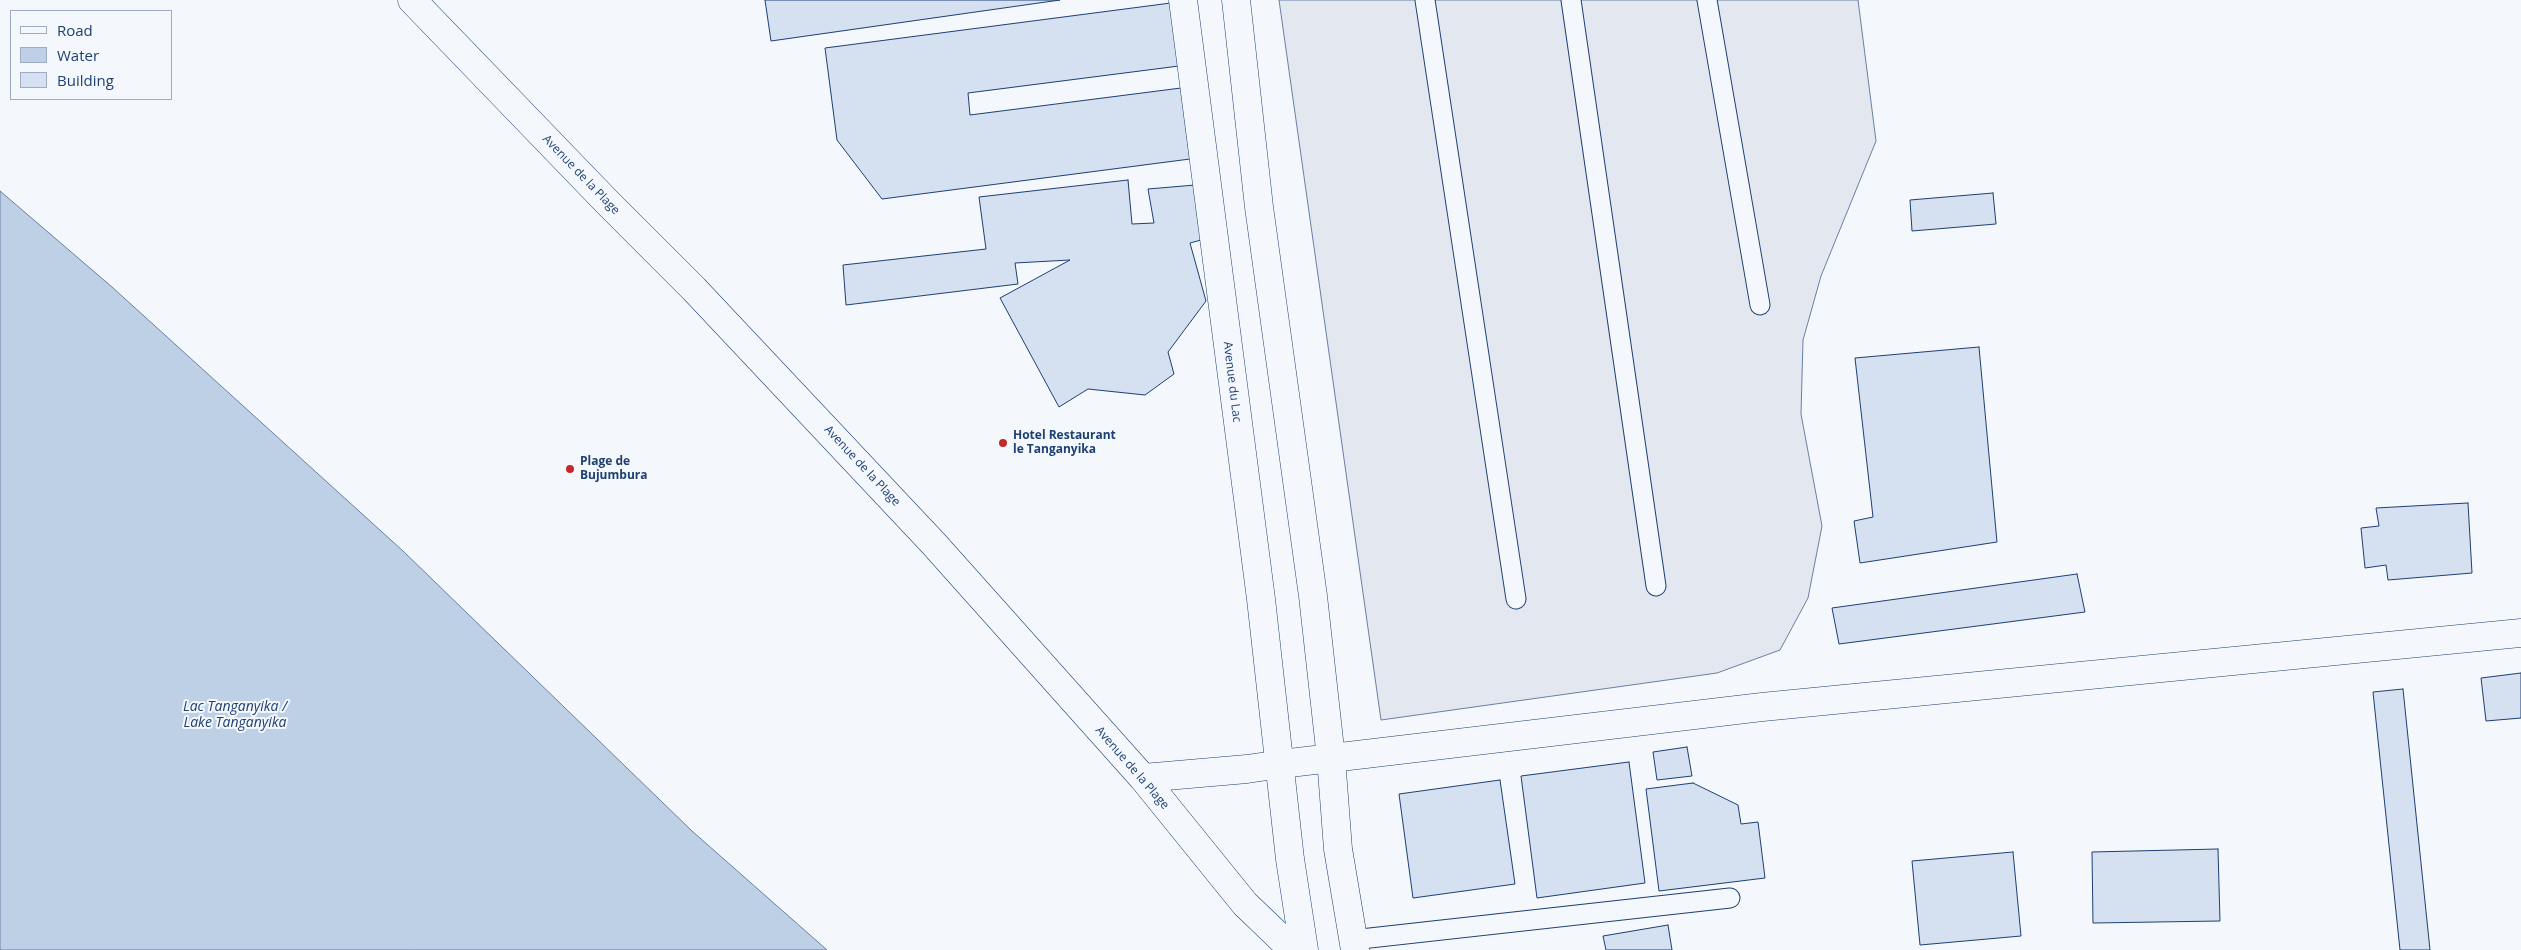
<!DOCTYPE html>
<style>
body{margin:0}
#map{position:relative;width:2521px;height:950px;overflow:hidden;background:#f4f7fb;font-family:"Open Sans",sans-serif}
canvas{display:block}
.legend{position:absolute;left:10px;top:10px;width:162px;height:90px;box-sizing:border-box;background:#f4f7fb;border:1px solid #9eadc5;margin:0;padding:6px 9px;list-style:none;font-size:15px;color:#1d3f73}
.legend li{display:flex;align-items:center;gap:10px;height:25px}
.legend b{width:25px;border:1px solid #9eadc5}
</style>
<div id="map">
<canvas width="2521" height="950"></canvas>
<ul class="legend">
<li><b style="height:6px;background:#f4f7fb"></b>Road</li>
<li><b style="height:14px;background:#bed0e5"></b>Water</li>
<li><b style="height:14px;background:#d5e0f0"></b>Building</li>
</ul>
</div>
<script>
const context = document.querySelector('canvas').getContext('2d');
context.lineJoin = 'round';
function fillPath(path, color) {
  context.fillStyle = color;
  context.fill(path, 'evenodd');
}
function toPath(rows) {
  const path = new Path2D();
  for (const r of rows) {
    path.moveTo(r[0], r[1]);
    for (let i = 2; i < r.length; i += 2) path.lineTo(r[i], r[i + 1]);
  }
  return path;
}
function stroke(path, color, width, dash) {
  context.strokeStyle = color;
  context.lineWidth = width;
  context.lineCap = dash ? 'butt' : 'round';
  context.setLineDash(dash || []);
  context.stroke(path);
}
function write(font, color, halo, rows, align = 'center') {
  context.font = font + ' "Open Sans",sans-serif';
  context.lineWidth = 4;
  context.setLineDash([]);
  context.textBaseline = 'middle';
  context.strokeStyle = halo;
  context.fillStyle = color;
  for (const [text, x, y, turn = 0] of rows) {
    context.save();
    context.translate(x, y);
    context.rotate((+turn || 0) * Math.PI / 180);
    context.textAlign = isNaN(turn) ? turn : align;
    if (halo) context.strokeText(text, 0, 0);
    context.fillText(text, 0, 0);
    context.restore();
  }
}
const parking = toPath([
 [1279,0,1858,0,1876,141,1821,276,1803,340,1801,414,1822,526,1808,598,1780,650,1717,673,1381,720,1279,0]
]);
fillPath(parking, '#e3e8f0');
stroke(parking, '#687fa3', 1);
const water = toPath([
 [0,191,112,287,403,551,692,831,827,950,0,950,0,191]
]);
fillPath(water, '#bed0e5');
stroke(water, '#687fa3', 1);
const building = toPath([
 [765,0,1060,0,771,41,765,0],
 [1171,3,1179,66,968,93,970,115,1181,88,1190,159,882,199,837,140,825,48,1171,3],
 [1128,180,1132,224,1154,223,1148,189,1195,185,1201,240,1190,243,1206,301,1168,352,1174,374,1145,395,1088,389,1059,407,1000,298,1070,260,1015,263,1018,284,846,305,843,265,986,249,979,197,1128,180],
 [1993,193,1996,224,1912,231,1910,200,1993,193],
 [1979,347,1997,542,1860,563,1854,521,1873,517,1855,358,1979,347],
 [2468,503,2472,573,2388,580,2386,565,2365,568,2361,528,2379,526,2376,508,2468,503],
 [2077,574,2085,612,1839,644,1832,608,2077,574],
 [2521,673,2521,718,2486,721,2481,678,2521,673],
 [2403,689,2430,950,2400,950,2373,692,2403,689],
 [1687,747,1692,776,1657,780,1653,752,1687,747],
 [1629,762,1645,883,1537,898,1521,776,1629,762],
 [1500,780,1515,884,1413,898,1399,794,1500,780],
 [1693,783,1738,805,1741,824,1758,822,1765,878,1659,891,1646,789,1693,783],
 [2218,849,2220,921,2093,923,2092,852,2218,849],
 [2013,852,2021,936,1920,945,1912,861,2013,852],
 [1668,925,1672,950,1606,950,1603,936,1668,925]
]);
fillPath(building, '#d5e0f0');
stroke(building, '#1d3f73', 1);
const service = toPath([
 [1425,0,1516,599],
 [1571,0,1656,586],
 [1707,0,1760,305],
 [1352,940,1730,898]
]);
const minor = toPath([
 [1281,764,1762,707,2521,633]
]);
const tertiary = toPath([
 [412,0,607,202,694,289,934,544,1143,778,1245,904,1293,950],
 [1143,778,1247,769,1281,764]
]);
const secondary = toPath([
 [1183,0,1261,599,1290,859,1304,950],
 [1236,0,1259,207,1313,596,1331,758,1338,849,1355,950]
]);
stroke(service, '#1d3f73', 21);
stroke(minor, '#1d3f73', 29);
stroke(tertiary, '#1d3f73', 29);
stroke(secondary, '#1d3f73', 29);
stroke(service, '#f4f7fb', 19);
stroke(minor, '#f4f7fb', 28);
stroke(tertiary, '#f4f7fb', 28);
stroke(secondary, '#f4f7fb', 28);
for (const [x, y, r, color] of [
 [1003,443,5,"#c62828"],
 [570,469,5,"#c62828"]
]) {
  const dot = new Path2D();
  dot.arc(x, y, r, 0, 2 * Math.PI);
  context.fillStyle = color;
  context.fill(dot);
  stroke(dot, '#f4f7fb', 2);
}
write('12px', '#1d3f73', '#f4f7fb', [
 ["Avenue de la Plage",581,175,46],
 ["Avenue du Lac",1232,382,83],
 ["Avenue de la Plage",862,466,47],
 ["Avenue de la Plage",1132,768,49]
]);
write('bold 12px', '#1d3f73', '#f4f7fb', [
 ["Hotel Restaurant",1013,436],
 ["le Tanganyika",1013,450],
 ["Plage de",580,462],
 ["Bujumbura",580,476]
], 'left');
write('italic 14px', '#1d3f73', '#f4f7fb', [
 ["Lac Tanganyika /",235,707],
 ["Lake Tanganyika",235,723]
]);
</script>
